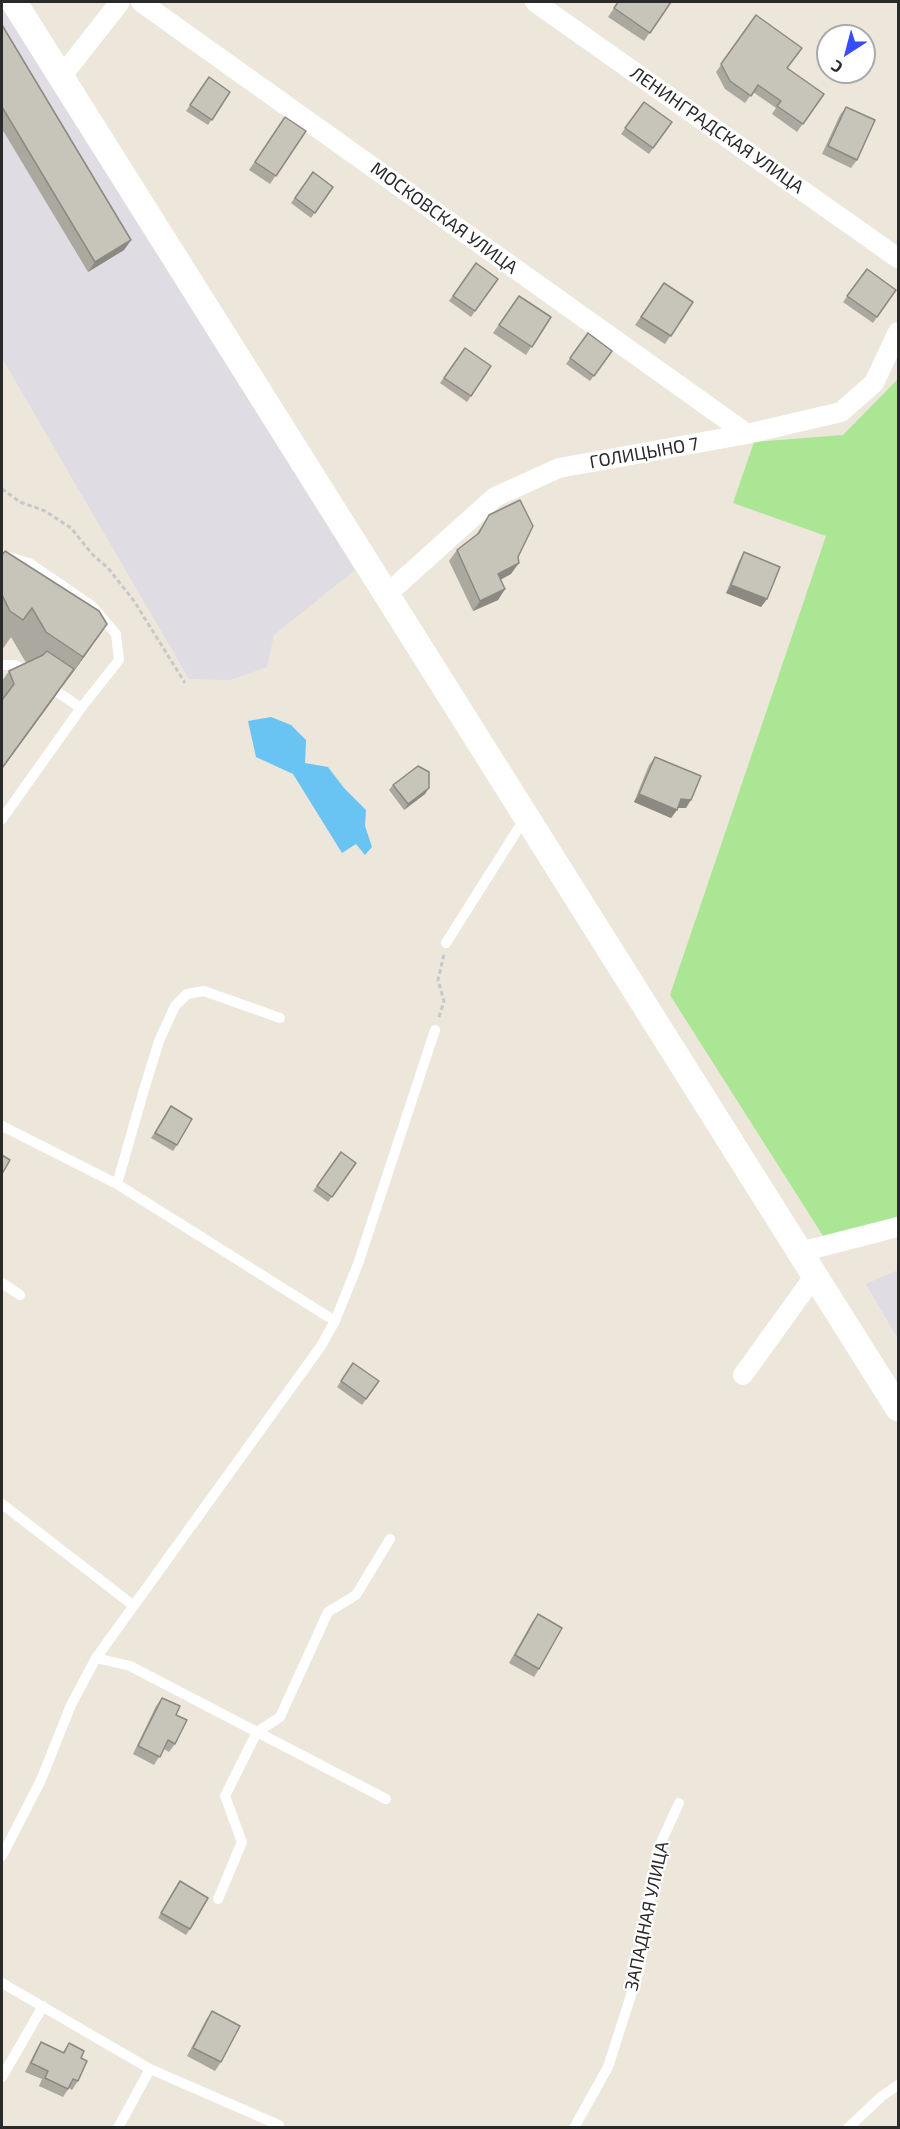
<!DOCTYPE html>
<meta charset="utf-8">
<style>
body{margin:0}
#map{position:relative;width:900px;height:2129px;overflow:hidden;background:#ece6db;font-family:"Exo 2",sans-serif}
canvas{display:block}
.frame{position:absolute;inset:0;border:3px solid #2a2a2a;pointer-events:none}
.north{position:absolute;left:816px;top:24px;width:60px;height:60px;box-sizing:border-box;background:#fff;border:2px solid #aaa;border-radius:50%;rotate:216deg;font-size:16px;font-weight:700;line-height:24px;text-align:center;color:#2a2a2a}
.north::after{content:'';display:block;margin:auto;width:21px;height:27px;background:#354cff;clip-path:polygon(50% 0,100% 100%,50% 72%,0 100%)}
</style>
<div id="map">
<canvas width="900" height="2129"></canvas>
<div class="frame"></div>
<div class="north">С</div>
</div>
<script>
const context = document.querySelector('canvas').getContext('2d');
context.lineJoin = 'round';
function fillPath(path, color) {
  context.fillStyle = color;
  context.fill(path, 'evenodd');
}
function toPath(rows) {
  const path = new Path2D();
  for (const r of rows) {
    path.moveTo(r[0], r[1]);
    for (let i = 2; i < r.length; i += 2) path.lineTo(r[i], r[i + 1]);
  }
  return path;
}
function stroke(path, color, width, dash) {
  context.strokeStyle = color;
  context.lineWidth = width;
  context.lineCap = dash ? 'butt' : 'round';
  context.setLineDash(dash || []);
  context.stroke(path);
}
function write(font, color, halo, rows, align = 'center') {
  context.font = font + ' "Exo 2",sans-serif';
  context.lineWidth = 4.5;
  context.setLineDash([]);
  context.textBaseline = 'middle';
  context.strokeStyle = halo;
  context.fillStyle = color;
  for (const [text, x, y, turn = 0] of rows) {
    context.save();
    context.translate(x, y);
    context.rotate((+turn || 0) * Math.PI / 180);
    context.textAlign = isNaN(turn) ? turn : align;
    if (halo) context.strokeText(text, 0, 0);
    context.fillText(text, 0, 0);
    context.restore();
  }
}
fillPath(toPath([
 [2,6,355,570,274,635,267,667,230,680,189,679,2,358],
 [898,1270,898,1339,866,1284]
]), '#dfdce4');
fillPath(toPath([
 [898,379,898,1220,825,1239,670,995,826,536,733,503,754,442,843,435]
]), '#aae694');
fillPath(toPath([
 [271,717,291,725,306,740,305,763,328,767,344,788,366,810,365,826,372,847,365,855,356,844,342,853,293,774,256,757,248,721]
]), '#69c4f4');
stroke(toPath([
 [2,489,20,502,45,511,71,528,93,555,108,568,134,601,185,683],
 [439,1017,444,1001,438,980,444,954]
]), '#c8c8c8', 3, [4.5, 3]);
stroke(toPath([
 [2,555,29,563,92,606,116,634,119,660,81,708,2,819],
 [2,665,15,665,29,673],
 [47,685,81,708],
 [446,943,525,818],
 [2,1126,117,1184,335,1321],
 [117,1184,143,1093,159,1041,175,1006,187,994,204,991,280,1018],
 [2,1283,20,1295],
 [2,1504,134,1606],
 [96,1658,130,1666,386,1799],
 [2,1856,41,1780,71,1705,96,1658,321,1346,335,1321,358,1264,435,1030],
 [218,1899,242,1842,225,1796,257,1732,280,1717,328,1612,356,1595,390,1539],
 [2,1983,150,2069,279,2125],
 [2,2077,43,2006],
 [118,2128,150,2069],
 [574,2128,608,2067,640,1967,658,1849,679,1803],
 [848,2128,882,2096,898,2085]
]), '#fff', 10);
stroke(toPath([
 [141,2,747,434],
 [535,2,898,258],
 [61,77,120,2],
 [386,595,495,497,559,468,747,434,841,412,874,383,898,332],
 [800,1252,898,1227],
 [743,1375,815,1275]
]), '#fff', 20);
stroke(toPath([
 [14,2,898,1408]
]), '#fff', 26);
fillPath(toPath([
 [618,2,671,2,644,41,608,17],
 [756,15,787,68,824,94,797,132,772,114,776,108,753,92,745,103,725,89,716,72],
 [2,25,131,240,124,250,88,272,2,129],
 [209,77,230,92,208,125,186,111],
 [644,102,672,122,649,154,621,134],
 [846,107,857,160,851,168,822,154,840,115],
 [285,117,306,131,270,184,249,170],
 [313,172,333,187,311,218,291,203],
 [476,263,498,279,471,317,449,301],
 [867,269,896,290,873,323,843,302],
 [664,283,693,302,665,344,635,325],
 [519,296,551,317,526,355,493,333],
 [588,333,612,351,590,381,566,364],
 [465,348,491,366,467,402,440,383],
 [489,515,518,557,511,574,501,579,505,589,498,600,473,611,449,561,457,550,476,535],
 [744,552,767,599,761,607,726,593,739,561],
 [2,555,87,653,2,769,2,681,9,671,27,663,25,661,11,637,2,650],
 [655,757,686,808,678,808,671,818,634,802,649,765],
 [393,785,425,794,404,810,389,790],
 [171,1106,177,1145,173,1151,151,1138],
 [341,1152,356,1163,328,1202,313,1191],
 [341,1381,379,1381,362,1405,337,1387],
 [538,1614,539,1669,534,1677,509,1663,532,1622],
 [162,1698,176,1715,175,1744,169,1752,164,1749,154,1765,133,1754,156,1706],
 [180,1881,190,1929,186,1935,158,1918],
 [212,2011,221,2062,215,2071,187,2056,206,2020],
 [41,2042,63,2052,69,2043,81,2058,78,2081,72,2090,69,2088,63,2097,39,2086,42,2079,25,2072,36,2050]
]), '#aba99f');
fillPath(toPath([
 [131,240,124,250,88,272,95,262],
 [519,563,511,574,491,585,498,574],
 [731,585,767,599,761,607,726,593],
 [505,589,498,600,473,611,480,601],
 [107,624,87,653,63,686,83,657],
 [74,669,54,698,2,769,2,768],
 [429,788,425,794,404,810,408,804],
 [639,794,677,810,671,818,634,802],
 [681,799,691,800,686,808,675,808]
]), '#8b8982');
const building = toPath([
 [618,2,671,2,650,33,614,8,618,2],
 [756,15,802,48,787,68,824,94,803,124,777,106,781,101,758,85,751,96,730,81,721,64,756,15],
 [2,25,131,240,95,262,2,107,2,25],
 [209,77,230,92,212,120,190,105,209,77],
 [644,102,672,122,653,148,625,128,644,102],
 [846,107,875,120,857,160,828,146,846,107],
 [285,117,306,131,276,176,255,162,285,117],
 [313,172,333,187,315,213,295,198,313,172],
 [476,263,498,279,475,311,453,296,476,263],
 [867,269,896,290,877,317,847,296,867,269],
 [664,283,693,302,671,336,641,317,664,283],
 [519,296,551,317,532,347,499,325,519,296],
 [588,333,612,351,594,376,570,358,588,333],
 [465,348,491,366,471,396,444,378,465,348],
 [520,500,533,526,518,557,519,563,498,574,505,589,480,601,457,550,479,533,489,515,520,500],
 [5,551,99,611,107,624,83,657,46,632,32,608,23,620,10,611,2,595,2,555,5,551],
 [744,552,780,567,767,599,731,585,744,552],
 [47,651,74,669,2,768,2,700,14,684,9,671,43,655,47,651],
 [655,757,701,776,691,800,681,799,677,810,639,794,655,757],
 [418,766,429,772,429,788,408,804,393,785,418,766],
 [171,1106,192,1119,177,1145,155,1133,171,1106],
 [341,1152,356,1163,332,1197,317,1186,341,1152],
 [2,1155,10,1160,2,1174,2,1155],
 [353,1363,379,1381,366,1399,341,1381,353,1363],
 [538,1614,562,1628,539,1669,515,1655,538,1614],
 [162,1698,180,1706,176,1715,187,1720,175,1744,168,1740,160,1757,138,1746,162,1698],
 [180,1881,208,1898,190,1929,161,1913,180,1881],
 [212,2011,240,2026,221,2062,193,2048,212,2011],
 [41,2042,64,2053,69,2043,84,2051,81,2058,87,2061,78,2081,73,2079,68,2089,45,2078,48,2071,31,2063,41,2042]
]);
fillPath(building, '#c7c4b9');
stroke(building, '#8b8982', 1.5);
write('18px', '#2a2a2a', '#fff', [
 ["ЛЕНИНГРАДСКАЯ УЛИЦА",717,130,35],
 ["МОСКОВСКАЯ УЛИЦА",444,218,36],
 ["ГОЛИЦЫНО 7",644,453,-10],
 ["ЗАПАДНАЯ УЛИЦА",647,1916,-78]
]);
</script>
